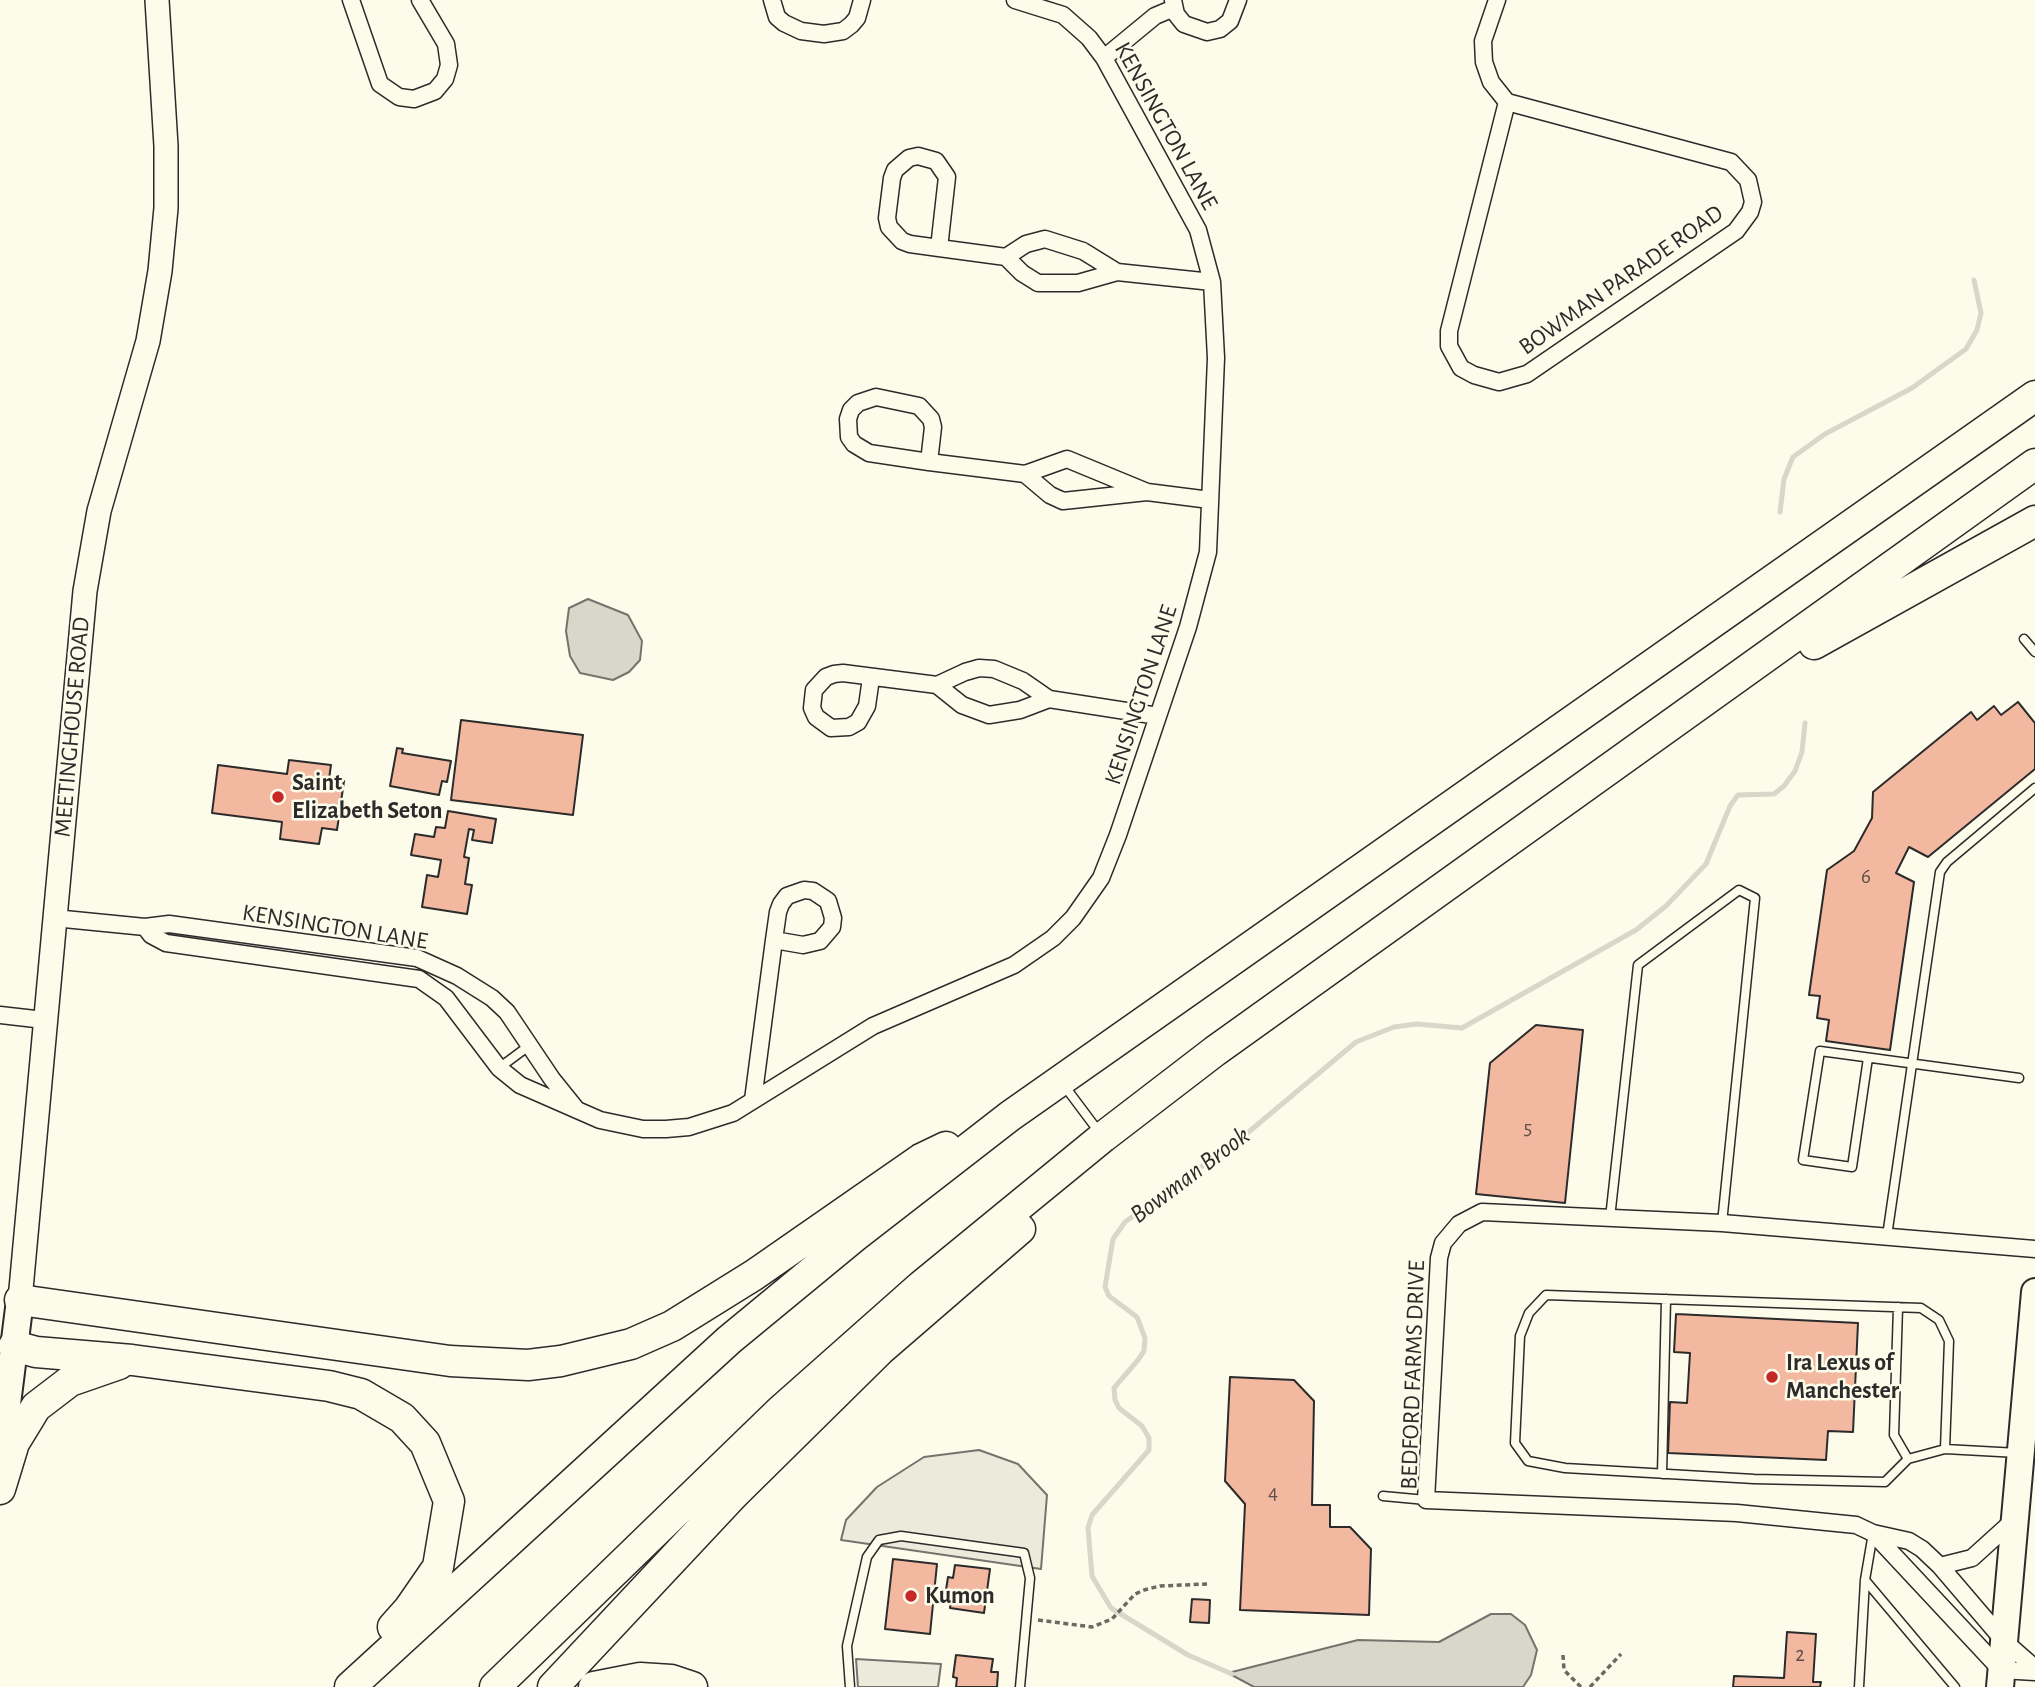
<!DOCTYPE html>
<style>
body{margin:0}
canvas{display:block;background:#fdfbea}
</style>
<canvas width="2035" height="1687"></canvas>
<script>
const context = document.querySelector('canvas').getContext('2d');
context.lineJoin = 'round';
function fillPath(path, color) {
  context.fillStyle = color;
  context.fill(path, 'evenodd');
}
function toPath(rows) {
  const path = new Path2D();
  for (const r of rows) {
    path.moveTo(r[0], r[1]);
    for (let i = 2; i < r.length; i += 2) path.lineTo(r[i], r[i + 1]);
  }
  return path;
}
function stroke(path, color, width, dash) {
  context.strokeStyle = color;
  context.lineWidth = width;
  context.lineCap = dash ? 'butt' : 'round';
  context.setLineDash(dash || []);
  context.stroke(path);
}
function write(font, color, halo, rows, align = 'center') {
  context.font = font + ' "Alegreya Sans",sans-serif';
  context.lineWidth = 5;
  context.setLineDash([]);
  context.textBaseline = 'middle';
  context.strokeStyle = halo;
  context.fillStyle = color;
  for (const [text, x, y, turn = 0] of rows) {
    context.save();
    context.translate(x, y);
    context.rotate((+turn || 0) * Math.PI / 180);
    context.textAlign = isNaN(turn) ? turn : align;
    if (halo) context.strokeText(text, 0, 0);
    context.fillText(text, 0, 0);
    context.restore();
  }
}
const parking = toPath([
 [979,1450,1018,1464,1047,1495,1041,1569,841,1540,846,1520,877,1487,924,1457,979,1450],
 [856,1659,941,1664,938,1687,858,1687,856,1659]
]);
fillPath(parking, '#eceadb');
stroke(parking, '#74746e', 2);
const water = toPath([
 [588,599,628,615,642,641,640,660,629,672,613,680,580,673,570,656,566,631,569,608,588,599],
 [1491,1614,1511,1614,1525,1625,1537,1650,1531,1675,1523,1687,1254,1687,1228,1673,1358,1640,1439,1642,1491,1614]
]);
fillPath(water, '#d8d7c9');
stroke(water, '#74746e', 2);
stroke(toPath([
 [1780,512,1784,479,1793,457,1825,434,1912,388,1966,349,1977,330,1981,313,1974,280],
 [1232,1674,1188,1655,1111,1608,1092,1576,1088,1528,1092,1515,1149,1450,1149,1438,1142,1426,1119,1408,1115,1400,1114,1388,1138,1360,1144,1351,1145,1338,1137,1317,1109,1296,1105,1287,1113,1239,1125,1222,1245,1135,1356,1042,1394,1027,1417,1024,1462,1028,1636,930,1666,906,1706,864,1730,806,1738,795,1774,794,1784,786,1795,771,1802,752,1805,723]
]), '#d8d7c9', 5);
const building = toPath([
 [2018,702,2035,723,2035,769,1928,857,1909,847,1896,873,1914,882,1890,1050,1826,1041,1829,1020,1817,1018,1820,996,1809,995,1827,870,1854,851,1872,818,1873,792,1971,712,1977,720,1994,706,2001,715,2018,702],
 [461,720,583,735,573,815,451,800,461,720],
 [397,748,403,749,402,753,451,761,447,782,442,781,439,795,390,786,397,748],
 [289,760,331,765,329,779,344,781,337,830,322,828,319,844,280,839,282,822,212,813,218,765,287,774,289,760],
 [448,811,496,819,492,843,472,840,474,830,469,829,464,857,469,858,465,884,472,885,467,914,422,907,427,875,438,877,441,860,411,855,415,834,434,837,436,827,445,828,448,811],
 [1536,1025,1583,1030,1565,1203,1476,1194,1490,1063,1536,1025],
 [1676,1314,1858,1323,1853,1432,1828,1431,1826,1460,1668,1453,1670,1402,1687,1403,1690,1353,1674,1352,1676,1314],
 [1230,1377,1294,1380,1314,1401,1312,1505,1330,1505,1330,1527,1350,1527,1371,1549,1369,1615,1240,1610,1245,1504,1225,1481,1230,1377],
 [893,1559,937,1564,930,1634,885,1629,893,1559],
 [955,1565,990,1569,984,1613,950,1608,952,1591,946,1590,948,1577,953,1578,955,1565],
 [1192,1599,1210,1600,1209,1623,1190,1622,1192,1599],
 [1787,1632,1816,1634,1813,1682,1821,1682,1820,1687,1733,1687,1734,1676,1784,1678,1787,1632],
 [956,1655,993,1659,991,1672,998,1672,997,1687,956,1687,957,1678,953,1677,956,1655]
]);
fillPath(building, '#f2b8a0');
stroke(building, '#2b2b2b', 2);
const lane = toPath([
 [2024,639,2035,652],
 [1868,1058,1852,1167,1803,1160,1820,1051,2019,1078],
 [499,1068,530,1045],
 [1063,1084,1099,1132],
 [1610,1218,1638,965,1739,890,1755,898,1722,1223],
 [1887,1236,1940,872,1947,862,2035,788],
 [1898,1307,1894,1435,1908,1459],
 [1945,1449,1949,1341,1939,1320,1921,1308,1546,1295,1529,1313,1520,1336,1515,1443,1528,1461,1565,1468,1754,1479,1885,1482,1908,1459,1945,1449,2018,1453],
 [1662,1474,1666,1299],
 [1383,1496,1426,1500],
 [1865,1580,1955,1687],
 [850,1687,847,1646,867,1557,879,1540,901,1536,1024,1553,1030,1578,1020,1687],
 [1859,1687,1865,1580,1873,1533]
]);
const street = toPath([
 [351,0,380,84,399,97,414,99,435,91,445,79,449,65,446,44,420,0],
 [772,0,777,17,784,23,801,31,824,34,843,31,851,25,857,18,862,0],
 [1173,0,1176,14,1184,24,1207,32,1220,29,1230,21,1238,0],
 [1497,0,1483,41,1484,62,1491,82,1507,102,1731,162,1748,180,1753,202,1750,212,1736,231,1527,374,1499,382,1474,375,1461,368,1449,346,1449,331,1507,102],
 [1104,58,1155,16,1174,8],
 [939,248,947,177,936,161,918,156,909,158,895,170,892,178,887,218,889,227,902,241,910,244,939,248,1006,257,1022,273,1038,283,1078,283,1117,272,1212,282],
 [1006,257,1026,244,1045,239,1083,251,1117,272],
 [929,462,933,427,931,419,919,406,876,397,858,403,851,410,848,419,849,437,854,444,869,453,929,462,1025,474,1067,459,1147,492],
 [1025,474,1050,495,1063,501,1147,492,1210,500],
 [871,678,867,706,858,722,849,727,831,728,816,717,812,708,814,690,826,677,834,674,843,673,937,685,962,705,989,715,1020,710,1049,699],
 [937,685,965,672,979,668,994,669,1023,681,1049,699,1158,716],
 [54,918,145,927,169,924,417,958,457,976,492,998,507,1012,552,1079,577,1110],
 [145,927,151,935,166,943,419,979,446,998,499,1068,520,1085,600,1120,643,1129,666,1129,689,1127,733,1113,873,1026,1014,965,1053,938,1073,918,1101,878,1118,835,1188,627,1208,552,1216,358,1212,282,1198,230,1104,58,1089,38,1063,15,1015,0],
 [0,1015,44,1020],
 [753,1100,774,940,778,912,781,904,787,896,804,890,813,891,828,901,833,918,832,927,820,941,803,945,774,940],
 [2035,1249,1722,1223,1482,1212,1459,1224,1443,1243,1439,1258,1426,1500,1737,1513,1856,1525,1873,1533,1909,1541,1922,1549,1940,1566,2004,1641,2035,1668],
 [1873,1533,2001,1670,2035,1672],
 [1940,1566,1972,1558,2014,1520]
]);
const secondary = toPath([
 [20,1300,85,591,99,511,148,341,160,271,166,208,166,146,157,0]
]);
const primary = toPath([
 [0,1460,20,1300],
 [2000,1687,2035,1292]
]);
const highway = toPath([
 [1814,644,2035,521],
 [20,1300,450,1361,528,1365,561,1361,631,1344,672,1326,754,1275,921,1159,946,1147],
 [14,1346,36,1352,132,1360,329,1386,361,1394,402,1418,425,1443,449,1501,438,1567,409,1609,393,1627],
 [0,1489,14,1443,36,1407,70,1381,119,1364],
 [350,1687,729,1340,854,1237,1010,1116,2035,396],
 [495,1687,780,1411,921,1286,1103,1137,1215,1051,2035,464],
 [553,1687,734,1494,880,1350,1020,1229],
 [594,1687,640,1678,671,1680,692,1687]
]);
stroke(lane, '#2b2b2b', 11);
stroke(street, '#2b2b2b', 19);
stroke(secondary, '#2b2b2b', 26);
stroke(primary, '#2b2b2b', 30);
stroke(highway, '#2b2b2b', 33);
stroke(toPath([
 [1038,1620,1092,1627,1112,1619,1135,1594,1144,1590,1160,1586,1207,1584],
 [1563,1655,1564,1670,1581,1687],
 [1590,1687,1621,1654]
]), '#6a6964', 3.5, [5, 3.5]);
stroke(lane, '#fdfbea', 8);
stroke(street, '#fdfbea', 16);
stroke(secondary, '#fdfbea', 23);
stroke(primary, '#fdfbea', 26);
stroke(highway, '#fdfbea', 30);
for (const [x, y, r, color] of [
 [278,797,7,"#c62828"],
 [1772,1377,7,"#c62828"],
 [911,1596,7,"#c62828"]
]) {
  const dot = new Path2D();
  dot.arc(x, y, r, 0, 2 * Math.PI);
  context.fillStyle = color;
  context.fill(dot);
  stroke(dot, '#fdfbea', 2.5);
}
write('21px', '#5d4e48', null, [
 ["6",1866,877],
 ["5",1528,1128],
 ["4",1273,1493],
 ["2",1800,1655]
]);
write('24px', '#2b2b2b', '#fdfbea', [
 ["KENSINGTON LANE",1166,126,61],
 ["BOWMAN PARADE ROAD",1621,280,-35],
 ["KENSINGTON LANE",1141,695,-72],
 ["MEETINGHOUSE ROAD",72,727,-85],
 ["KENSINGTON LANE",335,927,9],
 ["BEDFORD FARMS DRIVE",1413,1375,-88]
]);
write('bold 24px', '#2b2b2b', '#fdfbea', [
 ["Saint",292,783],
 ["Elizabeth Seton",292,811],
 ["Ira Lexus of",1786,1363],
 ["Manchester",1786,1391],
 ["Kumon",925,1596]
], 'left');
write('italic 26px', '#2b2b2b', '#fdfbea', [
 ["Bowman Brook",1190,1175,-37]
]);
</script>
